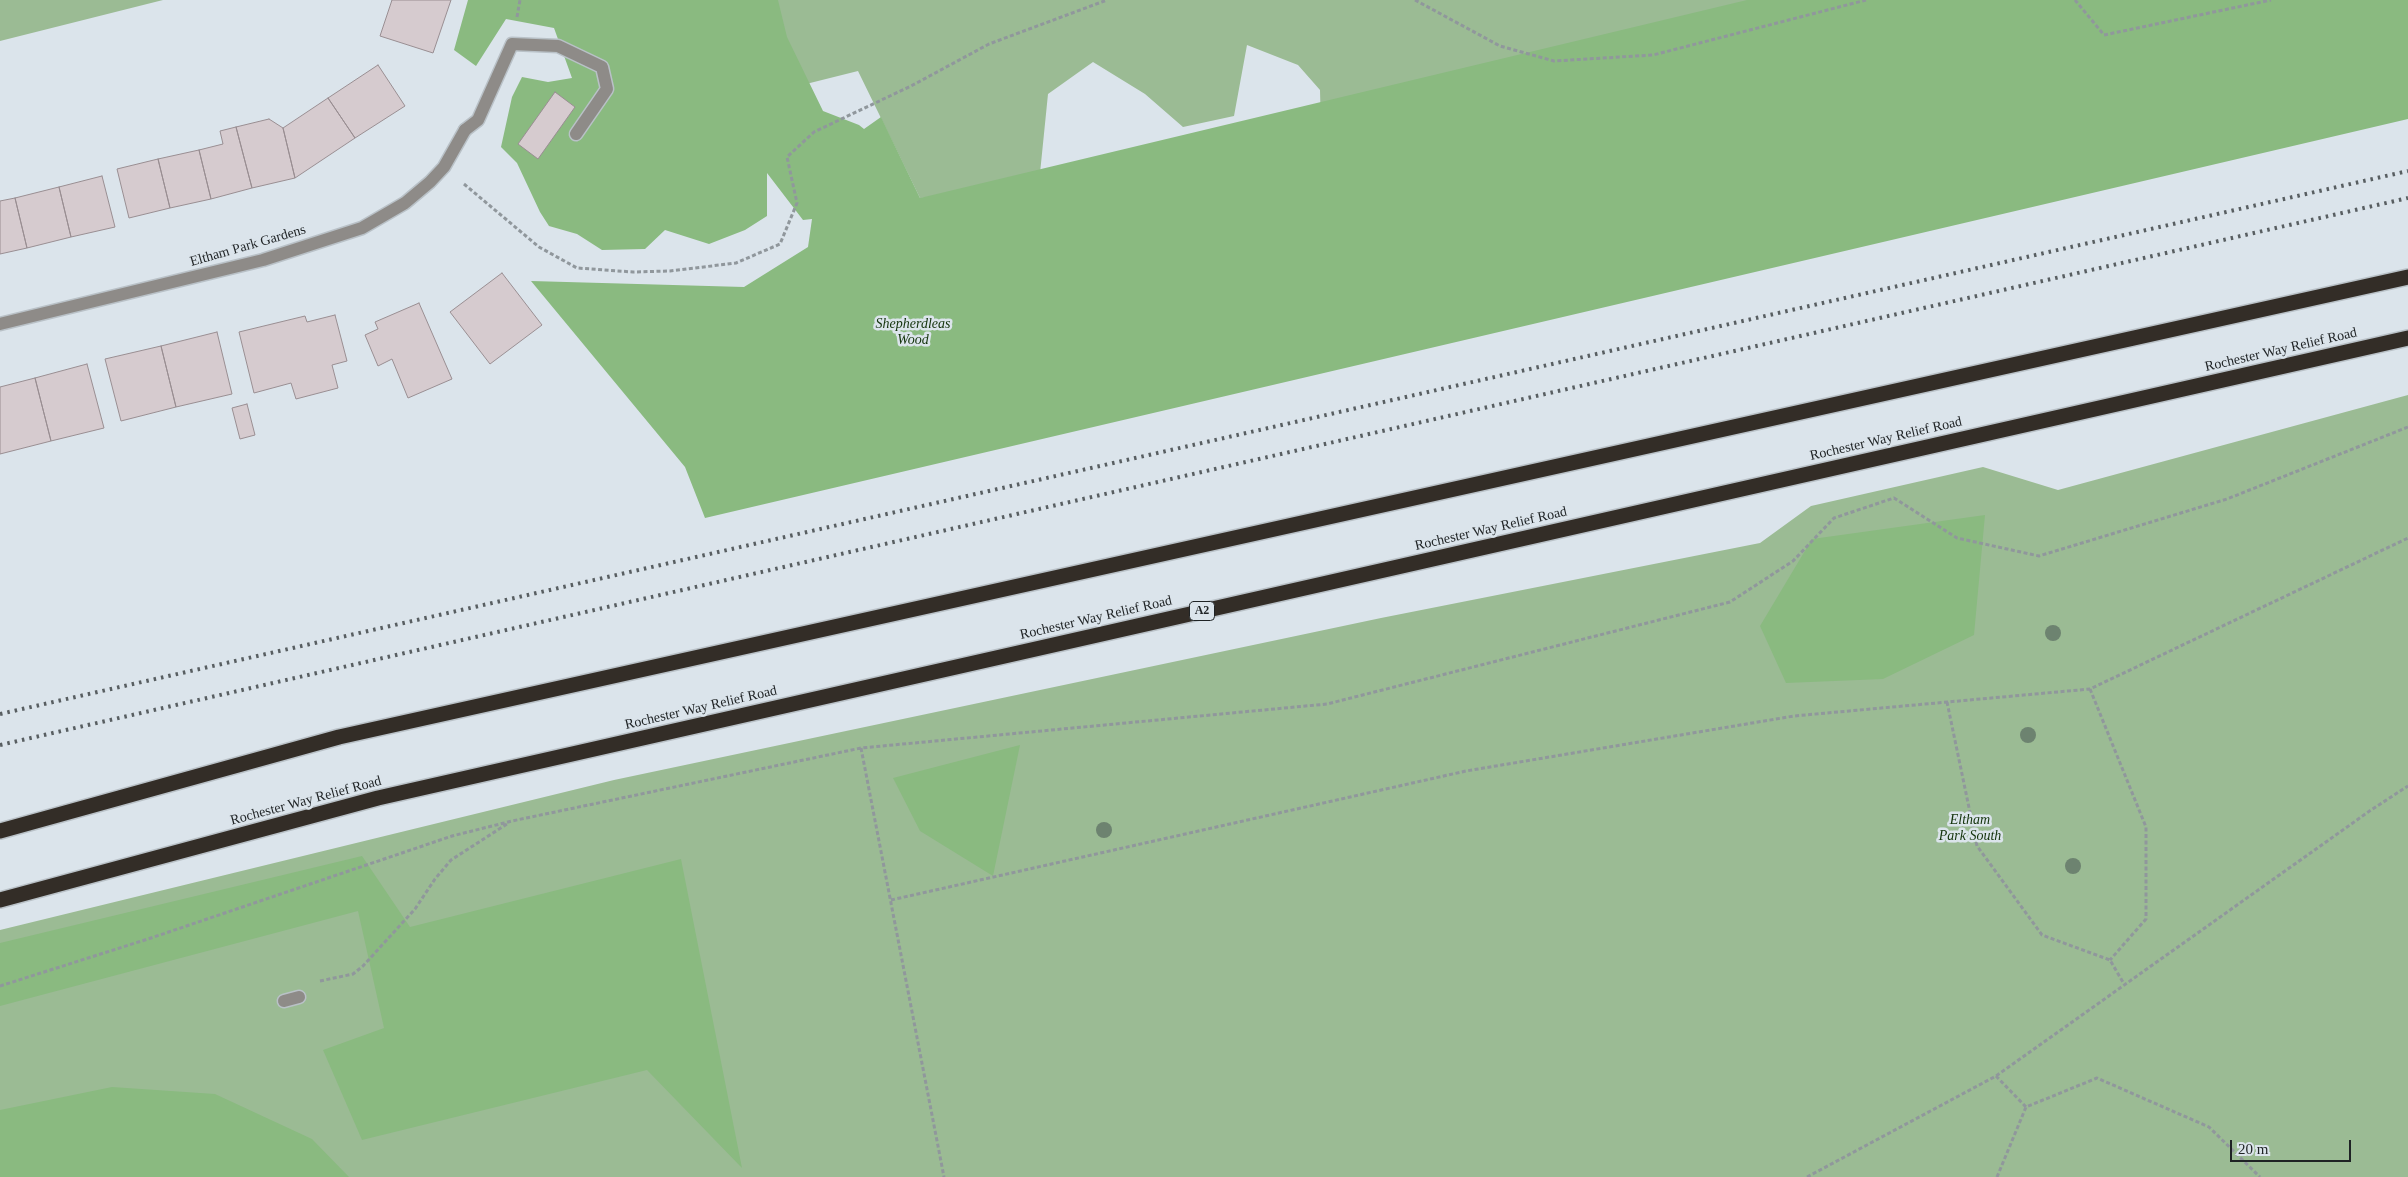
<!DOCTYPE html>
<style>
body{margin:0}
#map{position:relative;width:2408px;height:1177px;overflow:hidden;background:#dbe4eb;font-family:Georgia,serif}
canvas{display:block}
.scale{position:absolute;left:2230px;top:1140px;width:121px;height:22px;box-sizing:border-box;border:2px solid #1f2325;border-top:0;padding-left:6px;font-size:15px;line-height:18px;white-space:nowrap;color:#1f2325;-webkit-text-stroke:4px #dbe4eb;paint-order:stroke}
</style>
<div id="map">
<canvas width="2408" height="1177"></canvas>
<div class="scale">20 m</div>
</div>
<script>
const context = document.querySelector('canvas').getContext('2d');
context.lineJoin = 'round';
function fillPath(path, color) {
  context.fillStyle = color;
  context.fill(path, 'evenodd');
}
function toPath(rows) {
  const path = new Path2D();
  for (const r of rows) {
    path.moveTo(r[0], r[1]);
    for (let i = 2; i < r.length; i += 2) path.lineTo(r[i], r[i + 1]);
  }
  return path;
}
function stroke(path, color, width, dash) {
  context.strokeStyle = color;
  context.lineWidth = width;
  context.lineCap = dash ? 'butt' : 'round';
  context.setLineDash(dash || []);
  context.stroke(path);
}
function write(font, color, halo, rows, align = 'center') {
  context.font = font + ' Georgia,serif';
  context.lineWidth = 5;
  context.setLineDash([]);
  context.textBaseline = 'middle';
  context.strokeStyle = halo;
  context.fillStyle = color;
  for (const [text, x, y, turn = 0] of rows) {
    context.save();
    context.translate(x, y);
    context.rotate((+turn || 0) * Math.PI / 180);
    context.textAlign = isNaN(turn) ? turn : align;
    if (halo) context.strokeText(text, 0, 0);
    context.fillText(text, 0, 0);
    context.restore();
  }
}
fillPath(toPath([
 [0,0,163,0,0,41],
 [763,0,1843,0,1321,131,1320,90,1298,65,1247,45,1234,116,1183,127,1145,94,1093,62,1048,94,1038,193,920,198,858,71,782,90],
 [2408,395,2408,1177,0,1177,0,930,614,780,1381,618,1760,543,1811,506,1983,467,2058,490]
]), '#9bbb94');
fillPath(toPath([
 [468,0,778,0,787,37,823,111,859,125,864,129,881,117,920,198,1747,0,2408,0,2408,119,705,518,685,467,531,281,744,287,808,247,812,219,803,220,767,173,767,216,745,230,709,244,665,230,645,249,602,250,577,234,549,226,540,212,517,163,501,147,512,97,522,77,548,82,572,78,554,28,506,19,476,66,454,50],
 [1985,515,1974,635,1883,679,1786,683,1760,626,1812,539],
 [1020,745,993,876,920,831,893,778],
 [362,856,410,927,681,859,742,1168,647,1070,362,1140,323,1050,384,1028,358,911,0,1006,0,943],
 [112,1087,215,1094,312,1139,349,1177,0,1177,0,1110]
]), '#8aba80');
const building = toPath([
 [392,0,451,0,433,53,380,36,392,0],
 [378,65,405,106,355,138,328,98,378,65],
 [555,92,575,107,538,159,518,144,555,92],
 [328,98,355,138,295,178,283,128,328,98],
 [269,119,283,128,295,178,252,188,236,127,269,119],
 [236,127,252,188,211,199,199,150,223,144,220,131,236,127],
 [199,150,211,199,170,208,158,159,199,150],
 [158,159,170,208,129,218,117,169,158,159],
 [102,176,115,227,71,237,59,187,102,176],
 [59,187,71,237,27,248,15,198,59,187],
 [15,198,27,248,0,254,0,201,15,198],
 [502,273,542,325,490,364,450,312,502,273],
 [419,303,452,379,408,398,392,359,378,366,365,335,378,329,375,322,419,303],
 [335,315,347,361,332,365,338,388,296,399,291,383,254,393,239,332,305,316,307,322,335,315],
 [217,332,232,394,176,407,161,346,217,332],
 [161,346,176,407,121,421,105,359,161,346],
 [87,364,104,428,51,441,35,378,87,364],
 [35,378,51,441,0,454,0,387,35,378],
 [247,404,255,435,240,439,232,408,247,404]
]);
fillPath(building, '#d6cbcf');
stroke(building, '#998e92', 1);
const lane = toPath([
 [465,130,478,120,512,44,558,46,602,67,607,89,576,134],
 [284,1001,299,997]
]);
const street = toPath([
 [0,324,263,260,362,228,405,203,430,182,444,167,465,130]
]);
const highway = toPath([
 [0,831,339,737,2408,277],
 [0,900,378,798,2408,338]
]);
stroke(lane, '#b9c1c7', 15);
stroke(street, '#b9c1c7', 15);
stroke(highway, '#b9c1c7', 18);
stroke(toPath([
 [1415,0,1500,46,1554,61,1653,55,1866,0],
 [2075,0,2104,35,2271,0],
 [517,17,520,0],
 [464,184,539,247,577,268,633,272,670,271,736,263,780,244,797,203,787,157,814,132,911,86,989,44,1107,0],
 [2090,689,2146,827,2146,919,2110,960],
 [1947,702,1977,846,2042,935,2110,960,2124,984],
 [861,748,944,1177],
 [891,900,1466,771,1794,716,2090,689,2408,538],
 [320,981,353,974,363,966,415,909,435,879,451,860,507,824],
 [0,986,151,938,452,836,512,821,861,748,1327,704,1730,602,1793,561,1834,518,1894,498,1957,538,2039,556,2227,499,2408,427],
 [1996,1076,2026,1107],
 [1807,1177,1996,1076,2371,810,2408,786],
 [1997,1177,2026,1107,2097,1078,2209,1127,2260,1177]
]), '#90979c', 3, [4, 2.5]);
stroke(lane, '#8e8b88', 12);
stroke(street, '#8e8b88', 12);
stroke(highway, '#332d27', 15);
stroke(toPath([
 [0,714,2408,171],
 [0,745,2408,198]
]), '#585e61', 4, [2.5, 5]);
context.fillStyle = '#6d8370';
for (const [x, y] of [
 [2053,633],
 [2028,735],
 [1104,830],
 [2073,866]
]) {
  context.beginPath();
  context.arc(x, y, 8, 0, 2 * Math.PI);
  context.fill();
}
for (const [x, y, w] of [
 [1202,611,25]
]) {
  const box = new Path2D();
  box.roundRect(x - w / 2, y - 9.5, w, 19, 4);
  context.fillStyle = '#dbe4eb';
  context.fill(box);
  stroke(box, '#1f2325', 1);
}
write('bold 12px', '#1f2325', null, [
 ["A2",1202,611]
]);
write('14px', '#1f2325', '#dbe4eb', [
 ["Eltham Park Gardens",248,246,-16],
 ["Rochester Way Relief Road",2281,350,-13],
 ["Rochester Way Relief Road",1886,439,-13],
 ["Rochester Way Relief Road",1491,529,-13],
 ["Rochester Way Relief Road",1096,618,-13],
 ["Rochester Way Relief Road",701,708,-13],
 ["Rochester Way Relief Road",306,801,-15]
]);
write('italic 14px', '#13330b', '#dbe4eb', [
 ["Shepherdleas",913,324],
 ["Wood",913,340],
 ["Eltham",1970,820],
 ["Park South",1970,836]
]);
</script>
